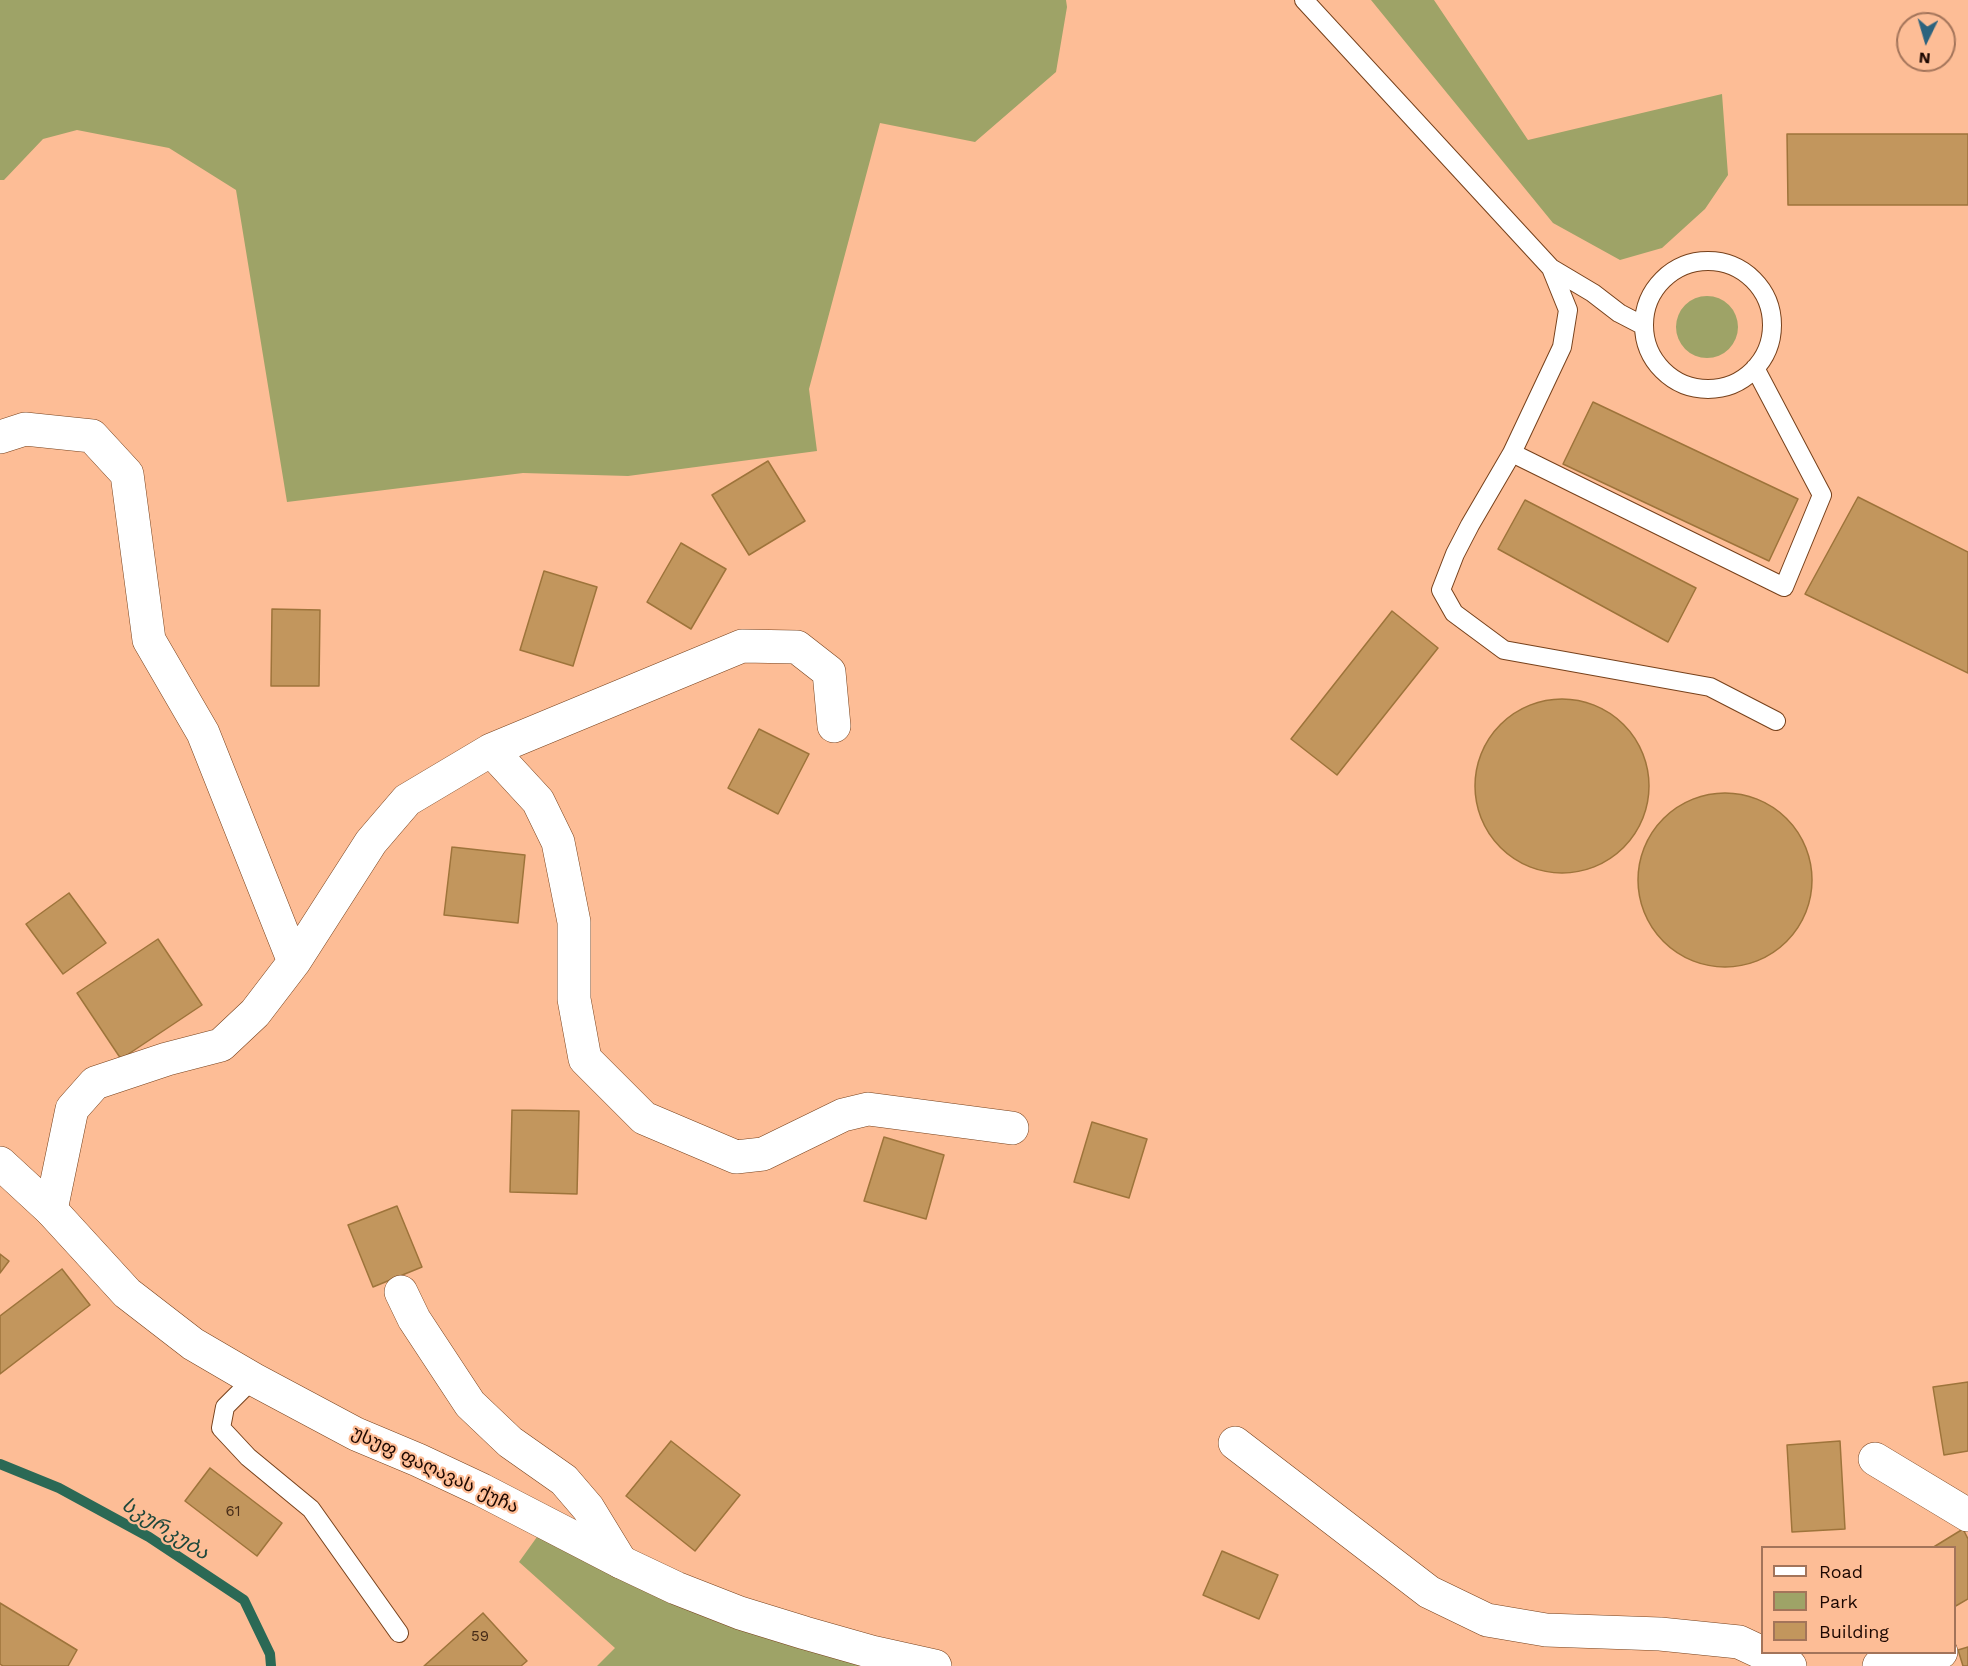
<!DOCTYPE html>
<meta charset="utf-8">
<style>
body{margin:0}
#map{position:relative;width:1968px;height:1666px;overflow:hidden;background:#fdbd96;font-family:"Work Sans",sans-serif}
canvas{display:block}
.legend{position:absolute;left:1761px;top:1546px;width:195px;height:108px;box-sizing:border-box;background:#fdbd96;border:2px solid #a3745a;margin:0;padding:8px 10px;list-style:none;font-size:18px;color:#1c0700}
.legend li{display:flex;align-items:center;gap:12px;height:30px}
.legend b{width:30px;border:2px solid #a3745a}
.north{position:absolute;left:1896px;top:12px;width:60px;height:60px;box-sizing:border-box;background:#fdbd96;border:2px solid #a3745a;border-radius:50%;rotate:185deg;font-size:16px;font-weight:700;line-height:24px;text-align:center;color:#1c0700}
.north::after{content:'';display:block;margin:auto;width:21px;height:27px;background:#2c637e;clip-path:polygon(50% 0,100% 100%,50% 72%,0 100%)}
</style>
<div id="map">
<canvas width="1968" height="1666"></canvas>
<ul class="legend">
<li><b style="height:8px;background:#fff"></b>Road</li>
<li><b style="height:16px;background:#9ea367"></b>Park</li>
<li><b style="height:16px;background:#c2965d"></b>Building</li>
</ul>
<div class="north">N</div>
</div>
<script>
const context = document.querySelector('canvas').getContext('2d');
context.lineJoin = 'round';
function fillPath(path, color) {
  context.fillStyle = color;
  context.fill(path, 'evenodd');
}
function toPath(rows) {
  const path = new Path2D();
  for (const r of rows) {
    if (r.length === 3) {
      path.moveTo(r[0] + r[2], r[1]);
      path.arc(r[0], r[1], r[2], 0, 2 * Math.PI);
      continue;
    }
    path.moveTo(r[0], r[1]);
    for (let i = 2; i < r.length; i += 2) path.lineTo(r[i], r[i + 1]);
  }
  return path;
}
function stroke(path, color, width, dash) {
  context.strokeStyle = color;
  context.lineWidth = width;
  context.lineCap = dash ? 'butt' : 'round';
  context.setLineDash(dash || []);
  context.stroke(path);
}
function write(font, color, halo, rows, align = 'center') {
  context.font = font + ' "Work Sans","Noto Sans Georgian",sans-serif';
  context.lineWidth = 4.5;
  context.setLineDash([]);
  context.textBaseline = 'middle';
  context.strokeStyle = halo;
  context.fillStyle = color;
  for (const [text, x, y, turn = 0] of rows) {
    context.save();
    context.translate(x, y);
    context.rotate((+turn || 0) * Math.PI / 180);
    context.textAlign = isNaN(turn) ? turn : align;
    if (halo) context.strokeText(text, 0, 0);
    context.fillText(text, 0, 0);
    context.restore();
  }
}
fillPath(toPath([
 [0,0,1066,0,1067,7,1056,72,975,142,880,123,809,389,817,451,628,476,523,473,287,502,236,190,169,148,77,130,43,139,4,180,0,180],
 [1371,0,1434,0,1528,140,1722,94,1728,175,1705,209,1662,248,1620,260,1553,223],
 [1707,327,31],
 [547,1523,611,1556,935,1666,597,1666,615,1648,519,1562]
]), '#9ea367');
stroke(toPath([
 [0,1464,59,1488,149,1537,244,1600,270,1654,271,1666]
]), '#2b6955', 10);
const building = toPath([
 [1787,134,1968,134,1968,205,1788,205,1787,134],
 [1593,402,1798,499,1769,561,1563,464,1593,402],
 [768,461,805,521,749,555,712,495,768,461],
 [1858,497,1968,552,1968,673,1805,594,1858,497],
 [1525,500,1696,588,1668,642,1498,549,1525,500],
 [681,543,726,569,691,629,647,602,681,543],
 [544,571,597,587,573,666,520,650,544,571],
 [272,609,320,610,319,686,271,686,272,609],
 [1392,611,1438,648,1337,775,1291,739,1392,611],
 [1562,786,87],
 [759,729,809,754,778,814,728,788,759,729],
 [1725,880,87],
 [452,847,525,855,518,923,444,915,452,847],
 [69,893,106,943,63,974,26,924,69,893],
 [158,939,202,1005,121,1059,77,993,158,939],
 [512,1110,579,1111,577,1194,510,1192,512,1110],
 [1092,1122,1147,1139,1129,1198,1074,1182,1092,1122],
 [884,1137,944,1155,926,1219,864,1201,884,1137],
 [397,1206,422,1267,373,1287,348,1225,397,1206],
 [0,1254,9,1261,0,1273,0,1254],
 [62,1269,90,1305,0,1374,0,1316,62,1269],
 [1968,1382,1968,1451,1944,1455,1933,1387,1968,1382],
 [671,1441,740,1495,695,1551,626,1496,671,1441],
 [1840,1441,1845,1529,1792,1532,1787,1445,1840,1441],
 [210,1468,282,1523,257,1556,185,1501,210,1468],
 [1963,1529,1968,1539,1968,1599,1954,1607,1954,1548,1932,1548,1963,1529],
 [1222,1551,1278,1575,1259,1619,1203,1595,1222,1551],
 [0,1603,77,1650,68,1666,3,1666,0,1664,0,1603],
 [483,1613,527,1661,521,1666,424,1666,483,1613],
 [1968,1647,1968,1666,1963,1666,1958,1650,1968,1647]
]);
fillPath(building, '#c2965d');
stroke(building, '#9e743b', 1.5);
const service = toPath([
 [1304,0,1551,268,1568,310,1562,347,1512,453,1470,525,1455,554,1441,590,1454,613,1504,650,1710,687,1776,721],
 [1708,325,64],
 [1551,268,1593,293,1619,313,1644,326],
 [1512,453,1784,587,1822,495,1755,368],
 [253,1379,225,1407,221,1428,248,1457,311,1509,399,1633]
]);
const minor = toPath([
 [0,437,25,429,92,436,127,474,149,640,203,733,294,962],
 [834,726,829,672,797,647,742,646,491,750,538,801,558,842,574,922,574,999,585,1059,644,1118,736,1157,763,1154,843,1115,868,1109,1012,1128],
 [51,1210,72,1109,95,1083,167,1059,221,1045,255,1013,294,962,371,842,407,800,491,750],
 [401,1292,414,1319,470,1404,510,1442,564,1480,588,1508,621,1562],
 [1235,1443,1429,1592,1487,1620,1546,1630,1660,1634,1739,1642,1790,1666],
 [1875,1459,1968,1515]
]);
const tertiary = toPath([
 [0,1163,51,1210,127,1293,193,1344,253,1379,356,1434,418,1460,482,1490,621,1562,676,1588,740,1613,805,1633,872,1652,935,1666],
 [1879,1666,1929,1657,1941,1652]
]);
stroke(service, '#77411b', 20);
stroke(minor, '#77411b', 34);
stroke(tertiary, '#77411b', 34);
stroke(service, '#fff', 18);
stroke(minor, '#fff', 33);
stroke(tertiary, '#fff', 33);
write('15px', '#462b17', null, [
 ["61",233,1512],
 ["59",480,1637]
]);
write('18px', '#1c0700', '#fdbd96', [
 ["უსუფ ფაღავას ქუჩა",435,1470,25]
]);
write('italic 20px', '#1d473b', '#fdbd96', [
 ["სკურკუბა",165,1529,32]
]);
</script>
